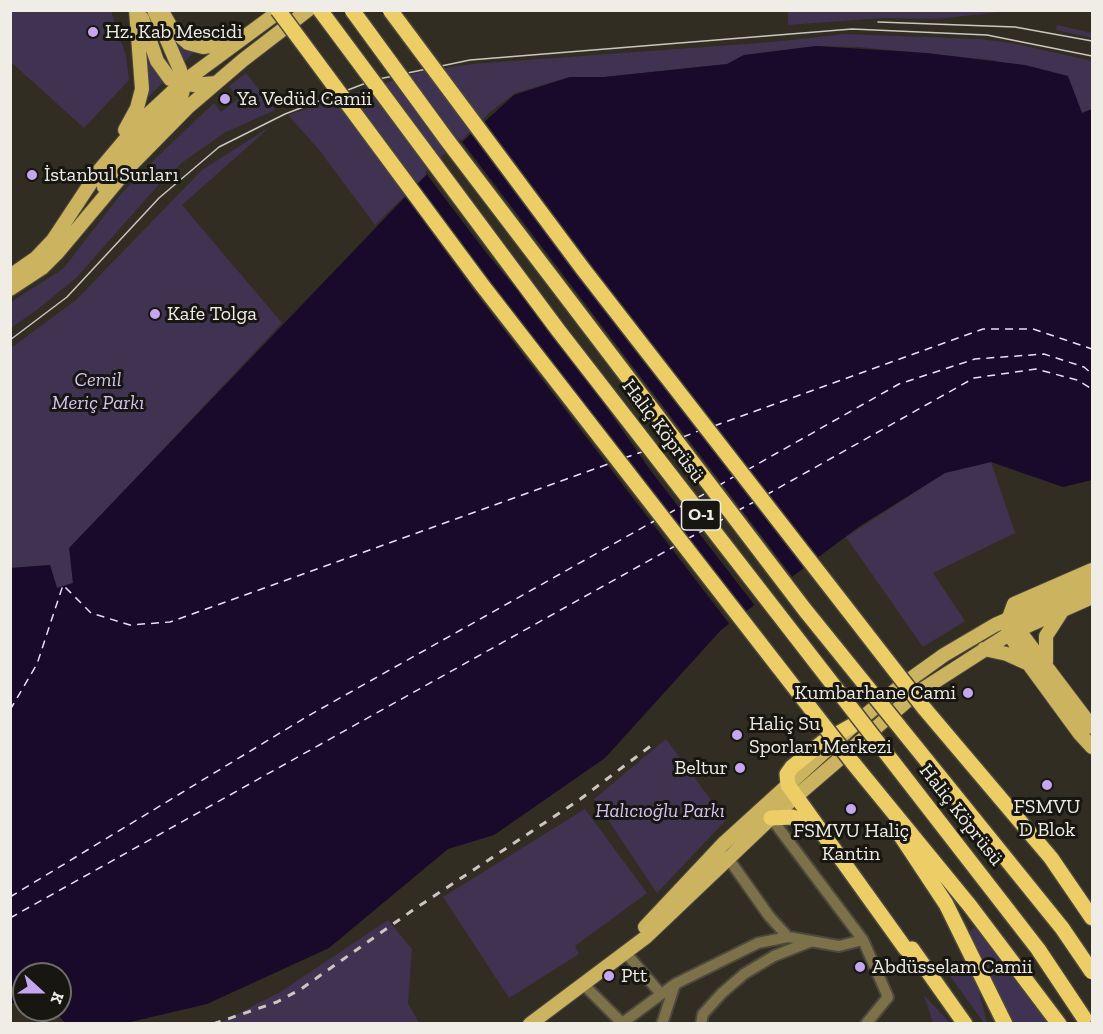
<!DOCTYPE html>
<meta charset="utf-8">
<style>
body{margin:0}
#map{position:relative;width:1103px;height:1034px;overflow:hidden;background:#312d22;font-family:"Zilla Slab",serif}
canvas{display:block}
.frame{position:absolute;inset:0;border:12px solid #efede6;pointer-events:none}
.north{position:absolute;left:12px;top:962px;width:60px;height:60px;box-sizing:border-box;background:#171611;border:2px solid #6d6c66;border-radius:50%;rotate:111deg;font-size:16px;font-weight:700;line-height:24px;text-align:center;color:#efede6}
.north::after{content:'';display:block;margin:auto;width:21px;height:27px;background:#c5a7f1;clip-path:polygon(50% 0,100% 100%,50% 72%,0 100%)}
</style>
<div id="map">
<canvas width="1103" height="1034"></canvas>
<div class="frame"></div>
<div class="north">K</div>
</div>
<script>
const context = document.querySelector('canvas').getContext('2d');
context.lineJoin = 'round';
function fillPath(path, color) {
  context.fillStyle = color;
  context.fill(path, 'evenodd');
}
function toPath(rows) {
  const path = new Path2D();
  for (const r of rows) {
    path.moveTo(r[0], r[1]);
    for (let i = 2; i < r.length; i += 2) path.lineTo(r[i], r[i + 1]);
  }
  return path;
}
function stroke(path, color, width, dash) {
  context.strokeStyle = color;
  context.lineWidth = width;
  context.lineCap = dash ? 'butt' : 'round';
  context.setLineDash(dash || []);
  context.stroke(path);
}
function write(font, color, halo, rows, align = 'center') {
  context.font = font + ' "Zilla Slab",serif';
  context.lineWidth = 6;
  context.setLineDash([]);
  context.textBaseline = 'middle';
  context.strokeStyle = halo;
  context.fillStyle = color;
  for (const [text, x, y, turn = 0] of rows) {
    context.save();
    context.translate(x, y);
    context.rotate((+turn || 0) * Math.PI / 180);
    context.textAlign = isNaN(turn) ? turn : align;
    if (halo) context.strokeText(text, 0, 0);
    context.fillText(text, 0, 0);
    context.restore();
  }
}
fillPath(toPath([
 [10,11,111,11,126,56,129,80,84,128,11,62],
 [838,11,838,10,1008,11,937,19,883,18,788,25,788,11],
 [1057,25,1092,33,1092,38,1056,30],
 [844,34,979,39,1011,43,1092,61,1092,109,1082,113,1067,76,992,60,859,47,816,46,744,55,727,64,604,77,570,77,515,93,490,112,375,225,320,151,288,115,419,72,472,64,773,42],
 [173,39,195,51,183,64],
 [145,50,150,64,163,82,147,99],
 [246,73,275,110,224,133,183,162,162,181,76,278,38,309,11,328,11,302,63,269,121,194,156,158,214,103,221,112,238,99,229,86],
 [271,126,182,205,282,323,70,548,73,583,57,588,50,565,11,568,11,348,76,300,202,170],
 [991,462,1015,533,933,573,965,621,923,647,846,537,945,473],
 [666,739,726,820,657,893,594,799],
 [585,809,647,893,575,946,579,954,509,998,443,897],
 [388,920,412,949,408,1003,419,1023,220,1023,282,991],
 [974,927,1037,1007,1048,1023,1014,1023,968,934],
 [968,961,977,984,987,1023,984,1023,950,976],
 [924,995,950,1023,933,1023]
]), '#3f3351');
fillPath(toPath([
 [816,46,927,53,1025,65,1068,76,1082,113,1092,109,1092,480,1063,487,991,462,945,473,860,526,721,630,605,758,494,835,448,849,329,948,207,1004,126,1023,65,1023,54,1010,60,1010,60,974,24,974,24,999,11,1004,11,568,50,565,57,588,73,583,69,548,431,170,514,95,570,77,604,77,727,64,744,55]
]), '#19092b');
fillPath(toPath([
 [460,139,794,579,756,607,651,471,554,333,488,255,425,172],
 [415,183,746,615,731,626,472,288,404,194]
]), '#312d22');
stroke(toPath([
 [714,426,983,329,1033,329,1092,349],
 [683,437,701,430],
 [658,446,667,443],
 [624,458,645,451],
 [747,470,899,384,975,359,1044,354,1084,367,1092,374],
 [718,486,735,476],
 [766,495,974,378,1036,369,1077,380,1092,389],
 [697,498,706,493],
 [737,511,754,502],
 [668,514,685,504],
 [716,523,725,518],
 [687,539,704,530],
 [10,710,37,664,63,585,91,613,130,625,170,622,611,463],
 [10,897,308,716,656,520],
 [10,918,675,546]
]), '#e8defa', 1.5, [8, 6]);
const minor = toPath([
 [771,818,863,940],
 [728,858,769,916,788,937],
 [625,952,661,994],
 [583,984,622,1023],
 [621,1024,675,984,758,943,788,937,839,946,863,940,888,997,866,1024],
 [662,1024,675,984],
 [701,1024,703,1014,722,993,744,974,774,956,812,941]
]);
const major = toPath([
 [164,15,172,29,188,43,203,47,232,43],
 [142,18,157,61,170,79,193,85,216,83],
 [125,130,137,108,142,89,136,10],
 [104,187,121,159,181,97,183,90,180,70,154,10],
 [10,276,36,258,53,240,98,172,141,121,182,83,281,10],
 [10,289,42,268,58,252,130,166,187,108,243,60,308,10],
 [1092,570,1014,604,1007,623,1009,634,1028,663,1080,734,1092,747],
 [1014,624,1092,727],
 [984,649,1007,654,1027,663],
 [1046,662,1046,636,1064,608],
 [645,927,723,844,855,724,902,685,944,655,995,625,1092,582],
 [530,1024,646,937,771,818,914,695,1009,634,1092,597]
]);
const highway = toPath([
 [924,708,1051,858,1092,918],
 [855,724,823,742,792,767,787,774,788,785,905,948,916,958],
 [853,763,970,906,1059,1024],
 [771,818,793,817,818,828],
 [899,833,946,904,1005,1024],
 [912,949,965,1024]
]);
stroke(minor, '#4c483d', 14);
stroke(major, '#4c483d', 16);
stroke(highway, '#4c483d', 18);
stroke(minor, '#7d714a', 10);
stroke(major, '#ccb35f', 14);
stroke(highway, '#eccd66', 15);
stroke(toPath([
 [878,22,1015,27,1092,41],
 [10,340,67,297,159,198,219,147,285,114,374,80,470,60,852,29,987,35,1092,56]
]), '#cac7c0', 1.5);
stroke(toPath([
 [213,1024,277,1002,301,989,413,910,579,800,656,742]
]), '#cac7c0', 3, [8, 8]);
const highwayBridge = toPath([
 [278,10,482,285,853,763],
 [320,10,558,330,1038,949,1084,1018],
 [352,10,447,140,805,610,1062,928,1092,972],
 [390,10,583,269,924,708]
]);
stroke(highwayBridge, '#4c483d', 18, []);
stroke(highwayBridge, '#eccd66', 15);
for (const [x, y, r, color] of [
 [93,32,6,"#c5a7f1"],
 [225,99,6,"#c5a7f1"],
 [32,175,6,"#c5a7f1"],
 [155,314,6,"#c5a7f1"],
 [968,693,6,"#c5a7f1"],
 [737,735,6,"#c5a7f1"],
 [740,768,6,"#c5a7f1"],
 [1047,785,6,"#c5a7f1"],
 [851,809,6,"#c5a7f1"],
 [860,967,6,"#c5a7f1"],
 [609,976,6,"#c5a7f1"]
]) {
  const dot = new Path2D();
  dot.arc(x, y, r, 0, 2 * Math.PI);
  context.fillStyle = color;
  context.fill(dot);
  stroke(dot, '#171611', 2);
}
for (const [x, y, w] of [
 [701,515,39]
]) {
  const box = new Path2D();
  box.roundRect(x - w / 2, y - 15, w, 30, 4.5);
  context.fillStyle = '#171611';
  context.fill(box);
  stroke(box, '#efede6', 1.5);
}
write('bold 18px', '#efede6', null, [
 ["O-1",701,515]
]);
write('20px', '#efede6', '#171611', [
 ["Hz. Kab Mescidi",105,32],
 ["Ya Vedüd Camii",237,99],
 ["İstanbul Surları",44,175],
 ["Kafe Tolga",167,314],
 ["Kumbarhane Cami",956,693,"right"],
 ["Haliç Su",749,724],
 ["Sporları Merkezi",749,747],
 ["Beltur",728,768,"right"],
 ["FSMVU",1047,807,"center"],
 ["D Blok",1047,830,"center"],
 ["FSMVU Haliç",851,831,"center"],
 ["Kantin",851,854,"center"],
 ["Abdüsselam Camii",872,967],
 ["Ptt",621,976]
], 'left');
write('italic 20px', '#d7c2f8', '#171611', [
 ["Cemil",98,380],
 ["Meriç Parkı",98,403],
 ["Halıcıoğlu Parkı",660,811]
]);
write('20px', '#efede6', '#171611', [
 ["Haliç Köprüsü",663,431,53],
 ["Haliç Köprüsü",961,815,52]
]);
</script>
